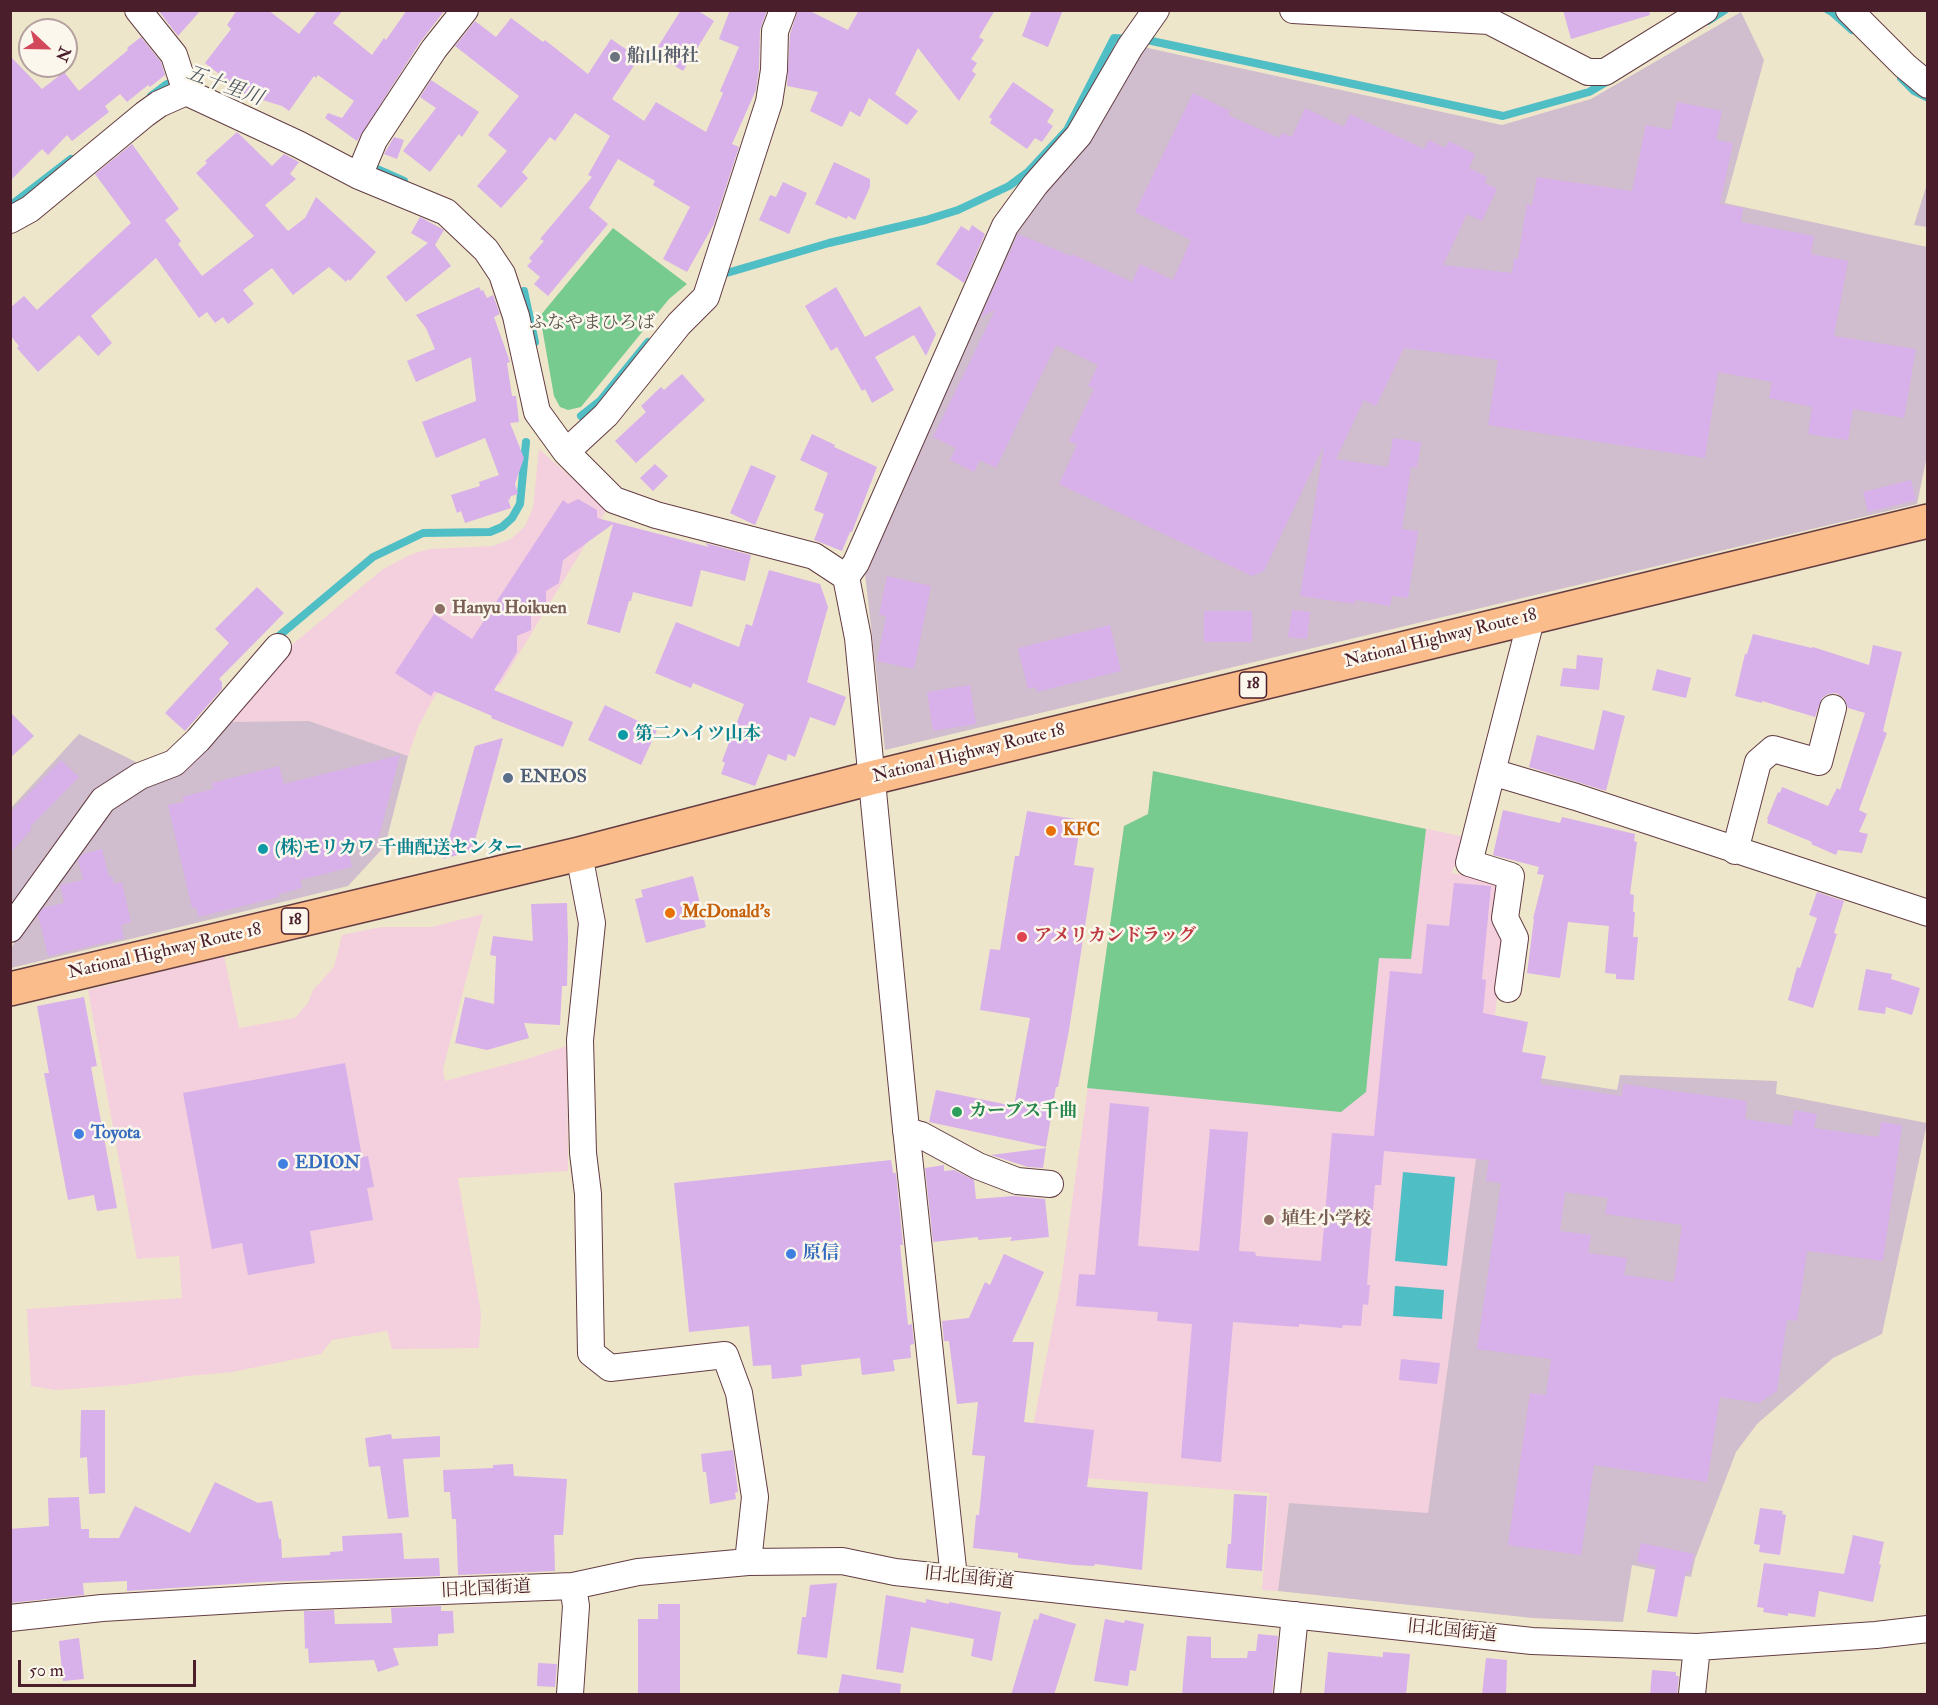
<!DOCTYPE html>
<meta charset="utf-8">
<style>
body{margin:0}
#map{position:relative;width:1938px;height:1705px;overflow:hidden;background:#eee6ca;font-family:"IM FELL Double Pica",serif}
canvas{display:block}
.frame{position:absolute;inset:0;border:12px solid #4a1f2b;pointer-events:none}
.north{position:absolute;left:18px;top:18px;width:60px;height:60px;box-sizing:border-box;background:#fbf7ec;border:2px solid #b4a19f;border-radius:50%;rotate:112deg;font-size:16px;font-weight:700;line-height:24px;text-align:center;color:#4a1f2b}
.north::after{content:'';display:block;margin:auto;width:21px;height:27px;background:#d1495b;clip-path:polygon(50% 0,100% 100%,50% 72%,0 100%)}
.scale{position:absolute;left:18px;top:1660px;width:178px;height:27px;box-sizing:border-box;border:3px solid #4a1f2b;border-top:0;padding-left:8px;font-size:18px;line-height:21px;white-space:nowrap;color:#4a1f2b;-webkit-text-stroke:4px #fbf7ec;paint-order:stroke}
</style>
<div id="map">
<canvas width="1938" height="1705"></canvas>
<div class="frame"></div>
<div class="north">N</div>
<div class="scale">50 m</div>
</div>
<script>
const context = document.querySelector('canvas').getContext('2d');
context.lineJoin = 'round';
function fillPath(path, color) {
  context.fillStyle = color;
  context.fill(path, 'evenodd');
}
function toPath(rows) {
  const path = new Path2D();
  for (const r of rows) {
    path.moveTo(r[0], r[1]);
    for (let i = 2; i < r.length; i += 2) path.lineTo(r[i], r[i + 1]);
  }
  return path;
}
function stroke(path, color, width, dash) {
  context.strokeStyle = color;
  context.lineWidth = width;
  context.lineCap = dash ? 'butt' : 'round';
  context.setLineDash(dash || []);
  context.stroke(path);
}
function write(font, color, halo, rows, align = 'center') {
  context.font = font + ' "IM FELL Double Pica","Noto Serif JP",serif';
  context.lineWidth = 5;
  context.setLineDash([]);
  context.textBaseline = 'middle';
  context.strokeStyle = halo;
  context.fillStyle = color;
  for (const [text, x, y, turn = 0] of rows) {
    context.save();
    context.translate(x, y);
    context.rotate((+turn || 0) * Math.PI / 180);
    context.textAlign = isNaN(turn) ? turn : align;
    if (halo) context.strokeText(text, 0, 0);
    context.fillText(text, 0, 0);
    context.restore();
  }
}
fillPath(toPath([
 [539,449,607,509,500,685,455,666,432,701,418,727,408,756,309,721,222,722,287,649,383,569,412,554,430,549,493,546,511,539,525,526,533,508],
 [1153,771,1465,837,1462,853,1451,873,1487,879,1497,882,1504,944,1477,1158,1428,1514,1289,1503,1278,1591,1262,1590,1269,1493,1024,1473,1061,1282,1124,826,1148,814],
 [483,914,443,1069,445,1081,527,1059,567,1046,568,1171,458,1178,481,1313,479,1348,392,1349,387,1331,332,1340,321,1354,232,1372,188,1376,126,1385,55,1390,31,1386,27,1309,182,1298,179,1256,137,1259,88,990,224,956,239,1028,295,1018,308,1003,313,990,334,967,342,935,381,927,431,927]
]), '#f4cfdd');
fillPath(toPath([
 [1741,12,1764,60,1725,203,1927,247,1928,451,1917,504,885,750,865,574,1012,234,1143,47,1502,125,1591,99],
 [1927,184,1927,227,1914,225],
 [309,721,408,756,385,846,348,886,11,968,11,949,24,923,98,819,222,722],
 [79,734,136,762,135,773,11,915,11,808],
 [1488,1070,1617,1090,1620,1075,1777,1081,1776,1094,1927,1123,1882,1334,1833,1358,1757,1424,1736,1452,1695,1559,1691,1577,1632,1565,1623,1622,1533,1618,1278,1591,1289,1503,1428,1513]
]), '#d0bdcd');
fillPath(toPath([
 [613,228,687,284,669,299,581,407,568,410,560,407,554,396,540,316],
 [1153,771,1426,829,1411,959,1379,958,1366,1092,1341,1112,1087,1088,1124,826,1148,814]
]), '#77cb8e');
fillPath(toPath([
 [1403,1172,1455,1177,1447,1266,1395,1261],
 [1395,1286,1444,1290,1442,1319,1393,1316]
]), '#50bec5');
stroke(toPath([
 [1828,10,1832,12,1852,30],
 [1708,21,1725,10],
 [1901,78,1914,91,1928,98],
 [151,96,167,84,180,87],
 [368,165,404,181],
 [10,206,71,159],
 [720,275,829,243,926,220,958,210,1009,186,1028,172,1067,130,1114,38,1147,40,1503,116,1589,92,1608,81],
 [524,291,535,342],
 [581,416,600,401,648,342],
 [274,640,373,557,423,533,490,532,502,527,512,518,520,504,526,442]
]), '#50bec5', 8);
fillPath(toPath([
 [158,10,201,10,178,36],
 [237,10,268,10,299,34,318,10,343,10,333,23,372,55,384,38,386,40,407,10,445,10,421,41,357,141,325,118,328,113,342,118,354,101,318,75,316,78,314,76,289,111,282,106,246,95,205,63,231,29,227,25],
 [681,10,697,10,714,21,683,71,654,53],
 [730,10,767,10,760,30,759,69,756,90,732,144,739,147,714,224,687,272,663,259,690,207,653,185,655,181,618,159,589,208,608,224,548,296,534,284,540,277,527,266,532,261,529,258,544,241,540,239,592,177,588,175,610,136,575,113,555,141,550,137,522,172,528,178,501,208,477,186,507,151,488,135,519,96,455,46,475,21,496,37,511,18,543,42,545,40,588,74,611,39,639,58,612,99,644,121,656,102,706,132,723,93,720,91,739,47,719,39],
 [798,10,808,10,848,30,859,10,995,10,979,37,984,40,971,59,977,63,972,71,976,74,959,101,918,48,895,94,918,111,907,125,869,98,860,117,850,111,842,127,810,111,818,92,787,86,790,34],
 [1032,10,1063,10,1048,47,1022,36],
 [1563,10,1649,10,1650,15,1571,39],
 [141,37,161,62,165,75,150,87,148,85,127,102,120,94,105,106,109,112,72,141,67,135,48,155,42,149,10,181,10,56,42,89,64,72,79,91,128,50,127,48],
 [431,80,479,112,462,137,459,134,430,172,403,151,436,108,420,97],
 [1013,82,1054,110,1047,122,1053,126,1042,142,1035,138,1027,149,990,123,992,119,989,117],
 [1193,93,1230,111,1228,115,1279,138,1282,133,1292,137,1305,108,1344,127,1350,114,1424,149,1429,140,1445,148,1449,141,1475,154,1469,168,1487,177,1485,183,1497,189,1482,221,1467,214,1443,265,1512,273,1514,258,1518,259,1527,203,1532,206,1537,177,1632,191,1646,125,1671,130,1677,102,1722,111,1716,140,1733,143,1720,204,1743,208,1741,222,1814,236,1811,254,1848,261,1834,336,1916,349,1904,418,1853,409,1848,440,1808,434,1812,407,1769,398,1772,382,1718,372,1705,458,1488,425,1498,360,1404,348,1376,406,1364,400,1336,459,1388,467,1393,438,1421,442,1417,468,1411,467,1402,529,1418,531,1408,598,1392,596,1390,606,1355,600,1355,604,1300,596,1324,445,1264,571,1252,576,1059,484,1077,445,1069,441,1094,389,1088,386,1098,365,1056,345,996,468,980,460,974,472,950,460,956,448,933,437,995,310,981,317,1018,234,1071,256,1072,254,1132,282,1140,264,1173,280,1191,240,1135,212],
 [237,132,272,166,284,154,299,162,290,174,296,179,265,205,288,231,305,218,316,197,376,252,350,281,348,279,346,282,329,267,293,295,272,268,243,290,254,304,228,324,223,317,215,323,207,312,199,318,156,258,91,316,112,343,98,356,79,335,38,372,17,348,19,346,10,335,10,308,24,296,37,310,131,223,95,174,132,144,179,209,165,220,181,241,178,244,202,276,254,236,196,173,207,163,205,161],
 [394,137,404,140,397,159,384,154],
 [834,162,870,179,870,187,855,220,848,216,847,219,815,204],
 [783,182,807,193,789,234,759,220,770,195,776,197],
 [420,217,444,230,435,245,451,266,406,302,386,277,428,243,411,233],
 [972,225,985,234,964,283,936,264,961,226,969,231],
 [479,287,481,291,483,290,487,298,493,295,500,314,494,317,510,362,507,363,512,396,516,396,519,422,510,423,524,458,515,484,518,494,511,496,509,501,507,497,511,508,465,523,461,511,457,513,451,495,480,486,479,482,499,475,485,438,436,458,422,422,476,401,471,357,416,382,407,361,435,349,426,328,416,315],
 [836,287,865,337,920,306,936,334,926,356,914,335,875,357,894,390,872,403,865,389,862,391,837,347,831,351,805,306],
 [682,374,705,400,636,463,615,441,646,412,641,406,661,387,664,390],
 [812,434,835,445,834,447,877,467,852,532,850,532,842,551,814,540,824,514,814,510,828,473,800,460],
 [655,464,668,476,653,491,640,478],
 [751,465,776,476,755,525,730,513],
 [1911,480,1916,500,1868,512,1863,492],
 [578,499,597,510,597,518,709,547,705,543,751,555,745,581,701,570,692,607,633,592,631,601,629,601,620,633,587,624,613,524,563,560,559,583,546,591,546,606,531,613,531,630,517,636,517,652,494,690,573,722,563,747,491,718,492,716,434,691,431,696,395,673,434,614,472,639,563,500,568,504],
 [769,570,820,584,828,607,807,682,846,697,835,726,810,717,795,757,788,754,786,761,768,754,755,786,721,774,725,763,722,761,744,704,693,683,691,688,655,673,676,622,739,647,746,624,752,626],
 [887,576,931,586,914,669,877,661,886,616,879,615],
 [257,587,284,613,219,679,222,682,222,689,185,731,165,713,229,643,215,629],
 [1292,610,1310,612,1307,639,1288,637],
 [1204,611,1252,611,1252,642,1204,642],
 [1110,625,1121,671,1037,692,1036,687,1028,689,1018,648],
 [1753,634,1812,648,1813,647,1869,665,1873,645,1902,652,1883,731,1887,733,1859,810,1867,814,1859,832,1868,834,1862,853,1838,850,1836,855,1811,844,1812,842,1767,823,1768,820,1767,819,1778,792,1780,793,1782,787,1828,806,1837,788,1840,790,1865,713,1848,708,1844,698,1836,693,1828,694,1822,698,1815,717,1762,701,1762,703,1735,696,1745,654,1747,654],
 [1577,655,1603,658,1599,690,1560,686,1563,668,1576,669],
 [1657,669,1691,678,1686,698,1652,690],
 [970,685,976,724,933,731,927,692],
 [605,705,657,730,641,765,588,740],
 [1603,710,1625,716,1606,791,1529,767,1537,735,1594,750],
 [10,712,34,736,10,758],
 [503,738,472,851,443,859,475,746],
 [400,755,379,837,347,845,352,867,300,880,302,888,279,894,279,897,198,917,196,907,192,908,168,805,184,802,182,797,213,789,212,783,279,766,284,784],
 [61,760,79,777,30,827,32,829,10,853,10,809,12,811],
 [1503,810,1560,823,1562,817,1635,834,1634,841,1637,842,1630,894,1634,895,1633,912,1635,912,1633,937,1638,937,1634,980,1616,979,1616,974,1605,973,1609,926,1568,922,1560,978,1527,973,1534,919,1533,919,1544,875,1537,874,1539,867,1493,855],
 [1027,811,1081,820,1074,865,1094,868,1069,1030,1058,1087,1056,1087,1046,1147,929,1122,936,1090,1014,1106,1030,1018,980,1010,990,949,1000,950,1015,856,1019,856],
 [102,849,109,877,112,876,114,884,122,882,131,922,121,925,124,938,48,956,38,915,43,908,64,903,60,885,83,880,78,860,83,854],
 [693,876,706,927,646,943,635,899,643,897,641,890],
 [1454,883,1491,886,1482,979,1486,980,1483,1013,1528,1022,1522,1052,1546,1056,1540,1084,1622,1096,1623,1084,1747,1101,1745,1119,1792,1126,1794,1110,1817,1114,1814,1128,1879,1137,1881,1122,1902,1125,1883,1261,1807,1251,1797,1321,1787,1320,1777,1391,1759,1403,1720,1397,1707,1482,1594,1465,1581,1555,1508,1545,1530,1393,1546,1395,1551,1359,1477,1349,1501,1183,1486,1181,1489,1160,1384,1151,1381,1185,1375,1185,1367,1285,1370,1285,1368,1305,1363,1304,1361,1326,1343,1325,1342,1328,1299,1324,1299,1327,1233,1322,1221,1462,1181,1458,1192,1324,1157,1321,1158,1312,1076,1306,1079,1274,1095,1275,1103,1188,1105,1188,1103,1187,1110,1103,1149,1107,1138,1246,1199,1251,1210,1129,1248,1132,1239,1251,1255,1252,1256,1256,1321,1261,1332,1133,1374,1136,1390,971,1422,974,1427,924,1449,926],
 [1565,1192,1608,1198,1605,1214,1682,1225,1674,1282,1624,1275,1627,1258,1588,1253,1591,1235,1560,1231],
 [1817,892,1844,901,1834,933,1837,934,1813,1008,1788,1000,1797,967,1800,968,1817,918,1809,915],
 [567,903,568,941,567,986,562,986,560,1025,524,1023,529,1038,487,1050,455,1043,465,997,494,1004,496,956,490,955,493,936,533,941,531,904],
 [1866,969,1892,974,1891,979,1920,988,1912,1015,1886,1007,1885,1014,1858,1010],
 [84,997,97,1066,91,1067,117,1208,97,1211,94,1195,68,1200,44,1073,49,1073,37,1006],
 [345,1063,362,1157,368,1156,374,1187,367,1188,373,1220,310,1231,315,1263,248,1275,242,1243,212,1249,183,1093],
 [1046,1148,1043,1168,1028,1167,991,1155],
 [891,1160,893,1173,896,1173,903,1245,900,1245,908,1325,912,1324,914,1344,910,1345,911,1358,893,1360,895,1371,862,1375,860,1358,801,1365,802,1376,772,1379,771,1365,753,1366,749,1326,689,1332,674,1183],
 [944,1165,944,1171,954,1170,974,1180,976,1199,1014,1196,1045,1199,1049,1237,1010,1241,1012,1237,978,1240,978,1237,933,1242,925,1168],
 [1004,1254,1044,1272,1012,1342,1034,1342,1024,1422,1094,1430,1087,1487,1148,1492,1142,1570,1095,1564,1094,1566,1074,1565,1018,1558,1018,1553,973,1548,976,1515,979,1515,985,1456,972,1455,978,1402,957,1404,949,1341,944,1341,942,1321,969,1318,985,1282,990,1285],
 [1401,1359,1440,1363,1437,1384,1399,1380],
 [81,1410,105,1410,105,1493,89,1494,87,1457,80,1458],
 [391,1434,392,1439,440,1436,440,1457,403,1459,409,1517,388,1519,380,1466,369,1467,365,1438],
 [733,1450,738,1492,735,1493,736,1499,710,1504,706,1472,703,1472,701,1454],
 [513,1464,514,1476,567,1479,563,1535,554,1535,555,1571,458,1575,456,1519,452,1519,450,1492,444,1492,443,1470,493,1468,493,1465],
 [215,1482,258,1503,272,1501,279,1539,281,1539,282,1558,330,1555,330,1552,343,1551,342,1536,402,1533,404,1559,439,1558,440,1576,263,1582,127,1591,127,1581,83,1583,84,1595,10,1603,10,1529,49,1526,48,1498,79,1497,81,1529,89,1529,89,1538,119,1538,135,1506,190,1533],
 [1234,1494,1267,1496,1262,1571,1226,1568,1228,1544,1231,1544],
 [1760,1508,1783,1511,1782,1514,1786,1515,1780,1555,1759,1552,1760,1545,1754,1544],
 [1853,1535,1884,1542,1879,1564,1881,1565,1873,1602,1819,1591,1815,1617,1788,1613,1788,1616,1763,1612,1764,1608,1757,1607,1764,1563,1844,1574],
 [1641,1543,1694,1554,1690,1573,1686,1572,1677,1617,1647,1612,1656,1566,1637,1562],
 [837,1583,827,1658,797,1654,802,1617,806,1617,810,1585],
 [886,1595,926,1603,926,1599,949,1604,949,1602,1001,1612,992,1661,971,1656,974,1639,911,1627,903,1673,876,1669],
 [658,1604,680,1604,680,1695,638,1695,638,1619,658,1619],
 [441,1606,441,1611,453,1611,454,1633,438,1634,438,1646,393,1648,399,1665,378,1672,374,1660,309,1663,308,1648,305,1649,304,1611,334,1610,335,1624,392,1623,391,1608],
 [1040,1613,1076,1624,1054,1695,1011,1695,1034,1619,1038,1620],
 [1105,1619,1124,1623,1125,1620,1144,1624,1136,1671,1130,1670,1128,1686,1094,1681],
 [1258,1634,1278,1636,1272,1695,1182,1695,1187,1636,1211,1637,1211,1658,1247,1658,1248,1651,1256,1651],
 [79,1638,84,1679,63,1681,59,1641],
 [1328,1652,1383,1657,1383,1652,1410,1654,1406,1695,1324,1695],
 [1486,1658,1507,1660,1506,1695,1482,1695],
 [538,1663,557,1664,555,1687,537,1686],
 [1652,1670,1676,1672,1676,1676,1679,1676,1677,1695,1650,1695],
 [842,1674,901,1684,900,1695,838,1695]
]), '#d8b0ea');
const minor = toPath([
 [138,10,174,55,186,92,298,144,359,176,446,212,486,250,502,274,516,316,537,412,566,452,614,500,656,515,814,556,846,577],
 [1293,10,1489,21,1588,72,1605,72,1705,10],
 [1849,10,1905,66,1928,85],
 [359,176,374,140,434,49,465,10],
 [10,220,30,209,145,114,159,104,186,92],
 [566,452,606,415,679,324,706,297,769,102,774,70,775,31,783,10],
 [1532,616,1492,772,1576,797,1928,913],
 [1492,772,1469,863,1511,876,1505,918,1515,938,1508,989],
 [1735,851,1758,762,1773,749,1819,762,1833,708],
 [579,854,592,923,580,1040,583,1153,588,1194,591,1353,610,1368,725,1355,739,1393,755,1497,748,1562],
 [10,929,103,800,140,776,174,763,198,740,278,647],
 [906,1131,921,1135,978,1166,1017,1181,1050,1184],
 [954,1578,905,1119,858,638,846,577,856,563,1005,226,1035,185,1079,135,1130,47,1156,10],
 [10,1618,102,1608,287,1597,573,1586,638,1572,748,1562,842,1561,895,1572,1532,1641,1697,1647,1876,1635,1928,1629],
 [570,1694,576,1606,573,1586],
 [1287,1694,1295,1615],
 [1692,1694,1697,1647]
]);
const trunk = toPath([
 [10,989,579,854,871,778,1928,521]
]);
stroke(minor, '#633d43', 28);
stroke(trunk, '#633d43', 36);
stroke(minor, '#fff', 26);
stroke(trunk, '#f9bc8a', 33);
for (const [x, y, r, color] of [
 [615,57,6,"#6b7280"],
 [440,609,6,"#8d6e63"],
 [623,735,6,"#0f9aa8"],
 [508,778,6,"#5c6f8a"],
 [1051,831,6,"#e8710a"],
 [263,849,6,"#0f9aa8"],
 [670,913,6,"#e8710a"],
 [1022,937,6,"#e0444e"],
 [957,1112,6,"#2e9e5b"],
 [79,1134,6,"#3f7fe0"],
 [283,1164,6,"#3f7fe0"],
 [1269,1220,6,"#8d6e63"],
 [791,1254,6,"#3f7fe0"]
]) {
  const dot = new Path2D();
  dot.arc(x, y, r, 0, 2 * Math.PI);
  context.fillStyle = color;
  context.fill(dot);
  stroke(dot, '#fbf7ec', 2);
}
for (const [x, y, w] of [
 [1253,685,27],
 [295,921,27]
]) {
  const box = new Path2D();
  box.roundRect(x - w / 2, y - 13, w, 26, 4.5);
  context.fillStyle = '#fbf7ec';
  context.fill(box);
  stroke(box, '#4a1f2b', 1.5);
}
write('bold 16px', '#4a1f2b', null, [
 ["18",1253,685],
 ["18",295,921]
]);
write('bold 18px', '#5b616d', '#fbf7ec', [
 ["船山神社",627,57]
], 'left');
write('18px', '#585349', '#fbf7ec', [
 ["ふなやまひろば",592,324]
]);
write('bold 18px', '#785e54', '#fbf7ec', [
 ["Hanyu Hoikuen",452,609],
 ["埴生小学校",1281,1220]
], 'left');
write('18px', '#4a1f2b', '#fbf7ec', [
 ["National Highway Route 18",1441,639,-14],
 ["National Highway Route 18",969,754,-14],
 ["National Highway Route 18",165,952,-13],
 ["旧北国街道",969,1579,6],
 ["旧北国街道",486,1590,-3],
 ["旧北国街道",1452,1632,6]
]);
write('bold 18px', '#0d838f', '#fbf7ec', [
 ["第二ハイツ山本",635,735],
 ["(株)モリカワ 千曲配送センター",275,849]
], 'left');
write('bold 18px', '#4e5e75', '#fbf7ec', [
 ["ENEOS",520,778]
], 'left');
write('bold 18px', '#c56008', '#fbf7ec', [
 ["KFC",1063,831],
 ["McDonald's",682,913]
], 'left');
write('bold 18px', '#be3a42', '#fbf7ec', [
 ["アメリカンドラッグ",1034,937]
], 'left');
write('bold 18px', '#27864d', '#fbf7ec', [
 ["カーブス千曲",969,1112]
], 'left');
write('bold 18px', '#366cbe', '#fbf7ec', [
 ["Toyota",91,1134],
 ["EDION",295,1164],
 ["原信",803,1254]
], 'left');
write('italic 20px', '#4c5761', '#fbf7ec', [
 ["五十里川",224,87,20]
]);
</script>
